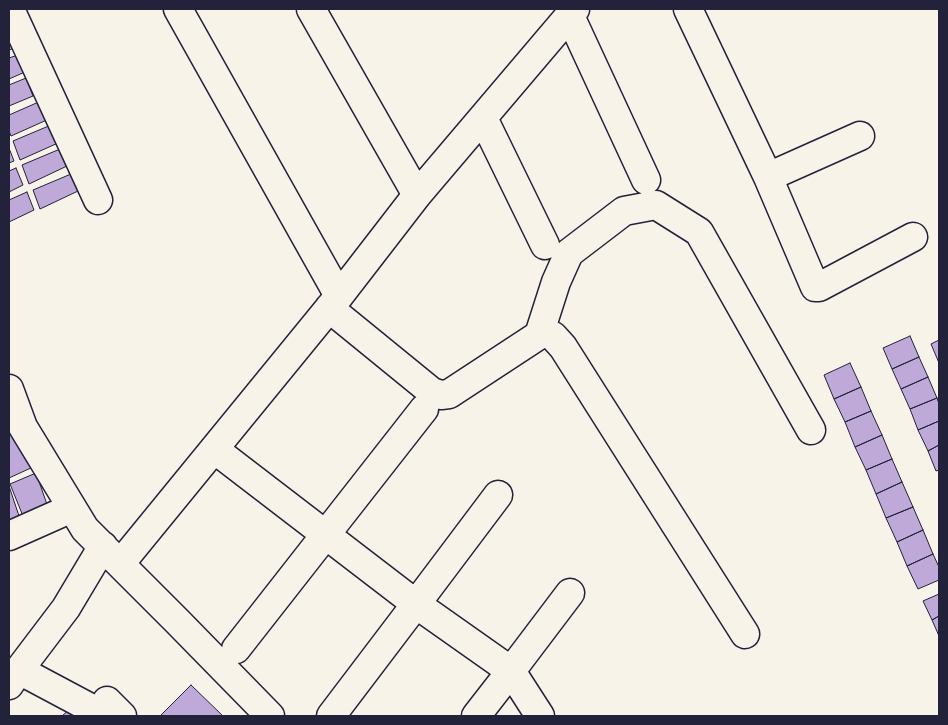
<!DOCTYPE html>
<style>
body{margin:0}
#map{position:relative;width:948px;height:725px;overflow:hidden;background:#f7f3e8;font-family:"Comic Neue",sans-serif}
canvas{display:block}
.frame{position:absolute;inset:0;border:10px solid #22223b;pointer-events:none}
</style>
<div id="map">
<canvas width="948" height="725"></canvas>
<div class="frame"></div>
</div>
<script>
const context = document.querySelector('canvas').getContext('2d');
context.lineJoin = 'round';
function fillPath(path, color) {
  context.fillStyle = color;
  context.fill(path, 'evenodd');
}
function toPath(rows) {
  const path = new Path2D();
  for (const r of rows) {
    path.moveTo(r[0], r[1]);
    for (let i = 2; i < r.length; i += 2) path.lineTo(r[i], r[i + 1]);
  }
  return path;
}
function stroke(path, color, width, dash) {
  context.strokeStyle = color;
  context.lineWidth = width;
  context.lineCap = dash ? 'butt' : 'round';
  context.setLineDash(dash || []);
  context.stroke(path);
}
const building = toPath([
 [9,34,15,48,9,50,9,34],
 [18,55,25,72,9,79,9,58,18,55],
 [26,78,33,96,9,106,9,85,26,78],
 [41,101,49,119,11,136,9,131,9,115,41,101],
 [51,125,58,143,20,160,13,141,51,125],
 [9,148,14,161,9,163,9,148],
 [60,149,67,166,29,184,22,165,60,149],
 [16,168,23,185,9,192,9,171,16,168],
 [71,174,78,191,40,209,33,190,71,174],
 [27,192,34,210,9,222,9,200,27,192],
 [910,336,919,357,892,369,883,348,910,336],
 [939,340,939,363,931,344,939,340],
 [919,357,928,377,901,389,892,369,919,357],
 [850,363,861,387,834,399,824,375,850,363],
 [928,377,937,398,910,409,901,389,928,377],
 [861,387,871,411,845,422,834,399,861,387],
 [937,398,939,404,939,421,918,430,910,409,937,398],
 [871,411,882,435,855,447,845,422,871,411],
 [939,421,939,445,928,451,918,430,939,421],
 [20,430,33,467,9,478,9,435,20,430],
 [882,435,892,459,866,470,855,447,882,435],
 [939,445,939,470,936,471,928,451,939,445],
 [892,459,902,482,876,494,866,470,892,459],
 [36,473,49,510,25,521,10,484,36,473],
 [902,482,913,507,886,518,876,494,902,482],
 [9,486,21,522,9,527,9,486],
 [913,507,923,530,897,542,886,518,913,507],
 [923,530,933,554,907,566,897,542,923,530],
 [933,554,939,567,939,580,918,589,907,566,933,554],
 [939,594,939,616,932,620,923,601,939,594],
 [939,616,939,636,932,620,939,616],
 [191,685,223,716,160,716,191,685],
 [72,707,81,716,62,716,72,707]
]);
fillPath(building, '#bea9d8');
stroke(building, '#22223b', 1);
const minor = toPath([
 [10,9,98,200],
 [178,9,339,296],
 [311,9,417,195],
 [688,9,768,177,815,287,819,287,913,237],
 [570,16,646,180],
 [483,118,545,245],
 [768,177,860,136],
 [329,308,432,392,441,395,449,394,539,335,547,333,553,336,563,347,745,634],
 [539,335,556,282,569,253,624,211,656,205,699,232,811,430],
 [9,389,23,427,85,529,178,622,270,716],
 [214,449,416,604,331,716],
 [9,536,72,508],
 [120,564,339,296,417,195,575,9],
 [236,649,424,409],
 [19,670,96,711],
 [9,685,19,670,66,608,103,546],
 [107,701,122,716],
 [476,716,511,671,416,604,498,495],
 [540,716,511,671,570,593]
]);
stroke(minor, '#22223b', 31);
stroke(minor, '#f7f3e8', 28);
</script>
